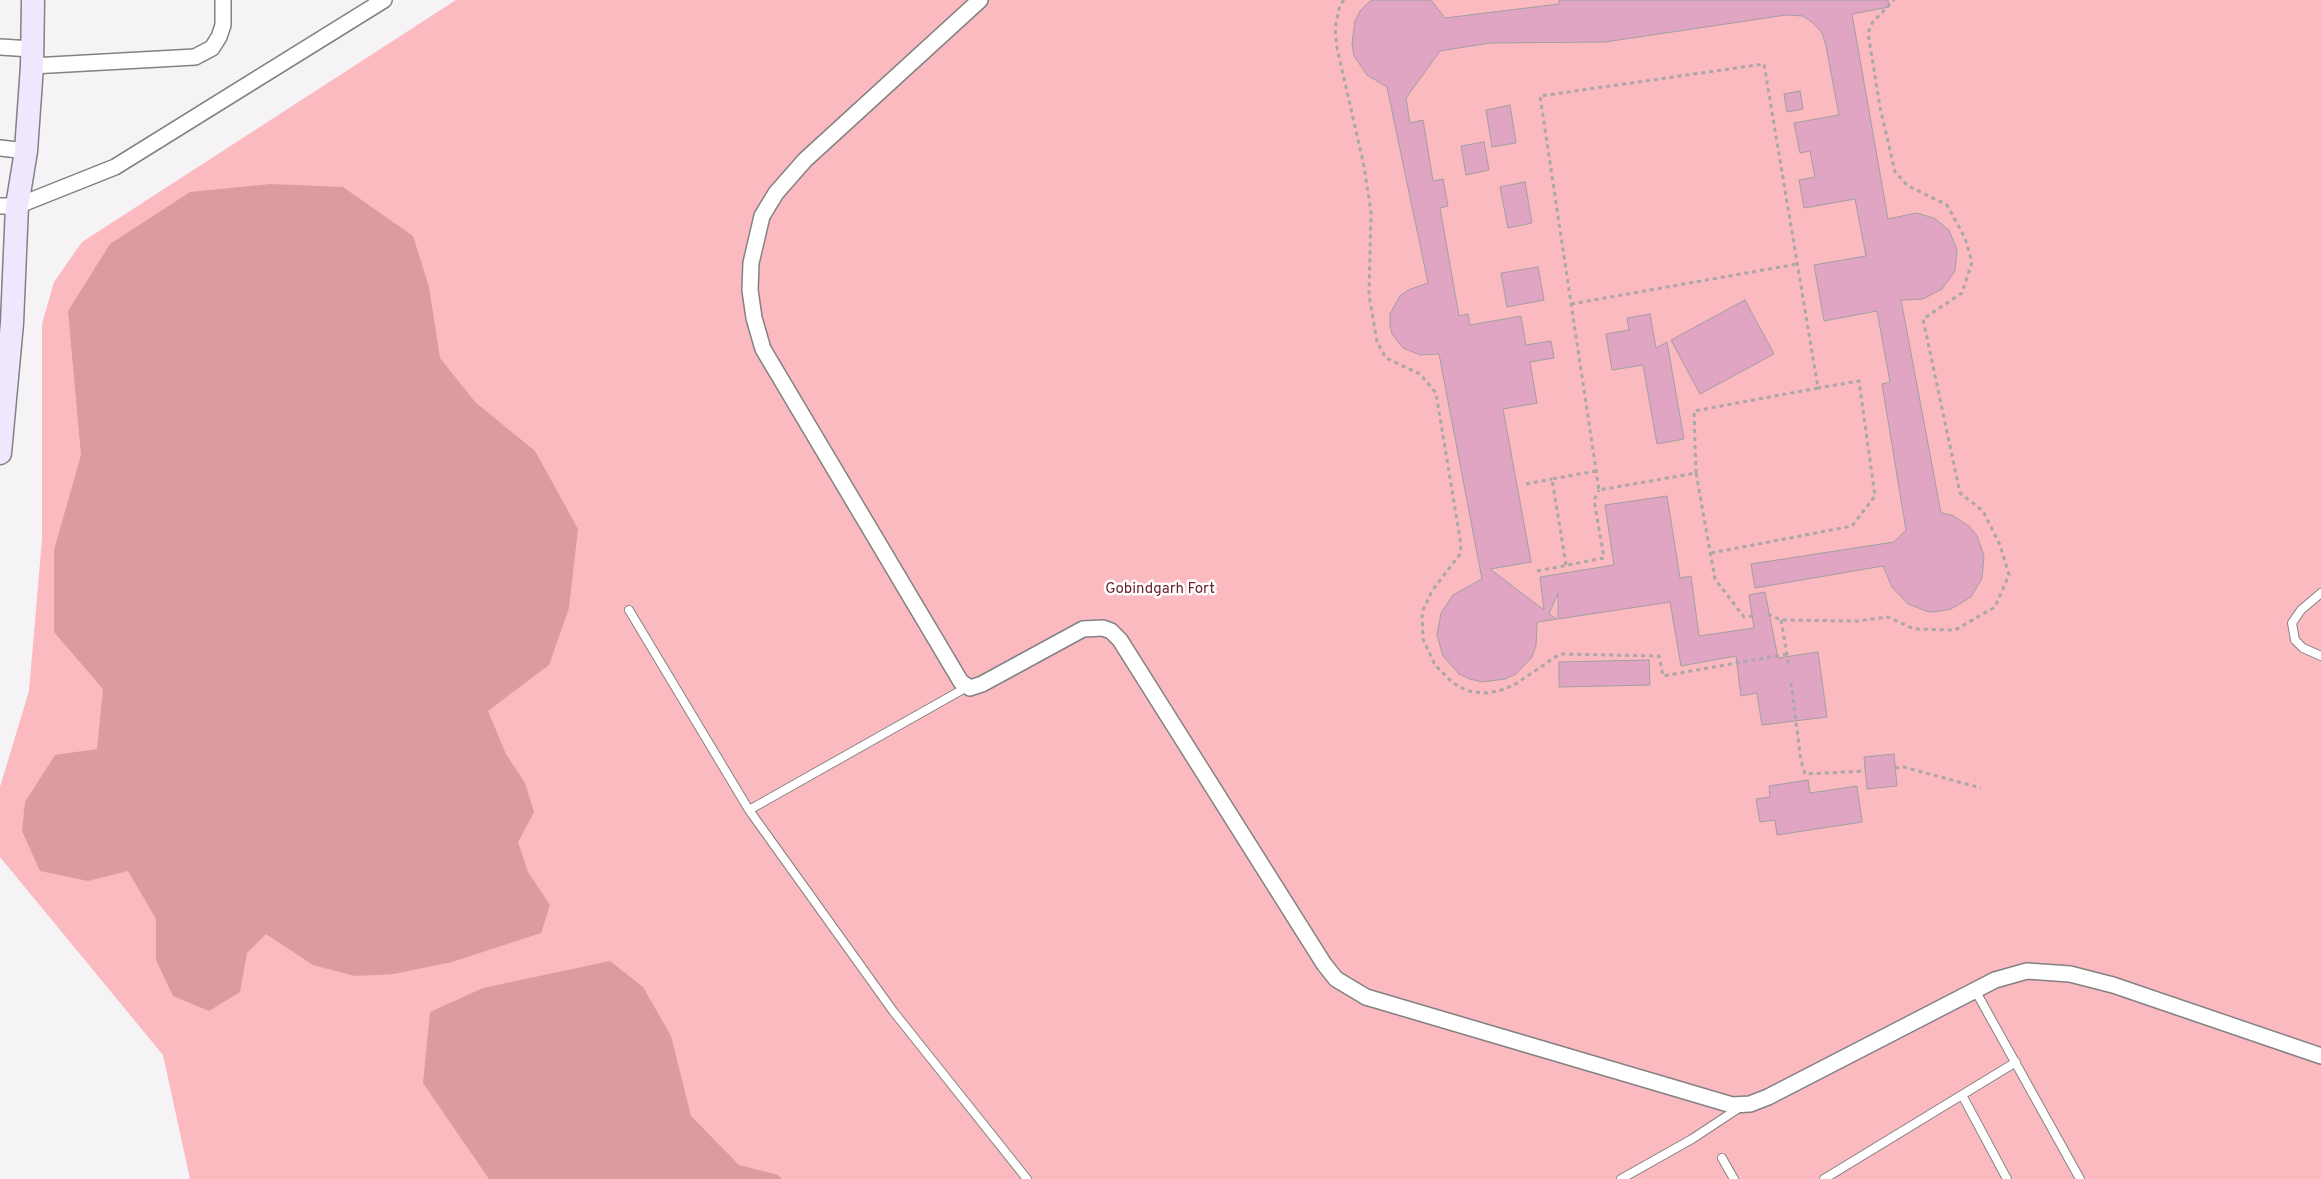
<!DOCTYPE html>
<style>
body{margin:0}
canvas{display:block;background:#f6f3f6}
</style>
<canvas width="2321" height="1179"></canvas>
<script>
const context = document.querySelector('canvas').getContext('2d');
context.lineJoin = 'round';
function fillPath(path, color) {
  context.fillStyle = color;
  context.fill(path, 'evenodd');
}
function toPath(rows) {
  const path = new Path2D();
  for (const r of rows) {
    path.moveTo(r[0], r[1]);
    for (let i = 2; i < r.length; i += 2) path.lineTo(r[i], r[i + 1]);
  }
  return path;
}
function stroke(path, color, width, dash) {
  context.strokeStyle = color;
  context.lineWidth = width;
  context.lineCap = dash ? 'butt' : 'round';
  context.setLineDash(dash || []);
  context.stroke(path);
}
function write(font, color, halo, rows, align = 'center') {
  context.font = font + ' Overpass,sans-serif';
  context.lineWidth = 5;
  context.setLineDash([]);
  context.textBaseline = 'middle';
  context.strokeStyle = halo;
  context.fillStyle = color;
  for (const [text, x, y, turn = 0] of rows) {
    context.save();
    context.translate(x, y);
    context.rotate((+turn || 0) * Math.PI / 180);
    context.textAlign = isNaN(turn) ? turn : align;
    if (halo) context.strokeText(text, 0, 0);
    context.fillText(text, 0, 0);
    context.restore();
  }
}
fillPath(toPath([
 [456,0,2321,0,2321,1179,190,1179,163,1055,0,857,0,787,29,691,42,539,42,324,54,282,82,242]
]), '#fabac0');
fillPath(toPath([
 [270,184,343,187,413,236,429,287,440,358,475,402,535,451,578,529,569,608,549,665,488,711,506,754,525,783,534,812,518,842,528,872,550,905,541,933,452,962,394,974,355,976,313,965,266,934,247,953,240,992,209,1011,173,996,156,960,156,919,128,871,88,881,40,871,22,831,25,802,55,755,97,749,103,689,54,632,54,550,81,455,68,311,110,244,190,192],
 [610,961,643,987,671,1036,691,1116,739,1165,778,1175,782,1179,489,1179,423,1083,430,1012,483,988]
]), '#dc9ba1');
const building = toPath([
 [1371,0,1431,0,1445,18,1559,4,1559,0,1888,0,1889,7,1852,14,1888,219,1916,213,1934,218,1949,230,1957,250,1955,271,1942,289,1923,299,1901,300,1941,513,1952,515,1970,527,1977,536,1984,556,1982,578,1971,597,1951,609,1940,611,1929,612,1908,604,1892,587,1883,566,1755,588,1751,564,1894,542,1906,530,1882,384,1890,382,1877,311,1824,321,1814,265,1866,256,1855,199,1804,208,1799,180,1815,177,1810,151,1800,153,1794,123,1839,115,1826,46,1822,33,1813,23,1803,16,1786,15,1605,42,1490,43,1440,51,1406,98,1410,123,1423,120,1433,181,1443,179,1448,206,1440,208,1459,316,1468,314,1470,325,1521,316,1526,345,1551,341,1554,358,1530,362,1537,403,1503,409,1531,562,1490,569,1544,610,1540,577,1614,565,1605,505,1667,496,1680,578,1691,576,1699,636,1754,628,1749,595,1765,592,1778,658,1818,652,1827,717,1762,725,1757,693,1741,696,1736,656,1681,666,1670,602,1558,619,1558,593,1549,614,1557,619,1537,622,1536,646,1532,657,1516,674,1505,679,1482,682,1470,679,1459,674,1443,656,1437,635,1441,613,1453,595,1482,579,1439,354,1420,355,1403,348,1392,334,1390,325,1390,314,1400,296,1408,290,1428,283,1387,87,1367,75,1354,56,1352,44,1355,21,1360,11,1371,0],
 [1800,91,1803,109,1787,112,1784,94,1800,91],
 [1510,105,1516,143,1492,147,1486,110,1510,105],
 [1484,142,1489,170,1466,175,1461,146,1484,142],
 [1525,182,1532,223,1508,228,1500,187,1525,182],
 [1538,267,1544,300,1507,307,1501,273,1538,267],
 [1745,300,1774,354,1700,394,1671,340,1745,300],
 [1650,314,1656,348,1667,342,1684,439,1657,444,1643,365,1612,370,1606,334,1629,330,1627,318,1650,314],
 [1649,660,1650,685,1559,687,1559,662,1649,660],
 [1894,754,1897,786,1867,789,1864,757,1894,754],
 [1808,780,1810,793,1857,786,1862,822,1777,835,1775,820,1760,822,1756,799,1770,797,1769,786,1808,780]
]);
fillPath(building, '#e0a5c2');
stroke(building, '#a29fa1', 1);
const lane = toPath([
 [2321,593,2301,610,2292,623,2295,640,2303,648,2321,656],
 [629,610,749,810,893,1011,1027,1179],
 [749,810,967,687],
 [1975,990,2080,1179],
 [1962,1095,2007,1179],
 [1722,1158,1734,1179],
 [1621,1179,1692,1139,1739,1108],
 [1824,1179,2016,1062]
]);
const street = toPath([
 [980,0,805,160,776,193,762,216,751,263,750,290,754,318,763,349,961,682,970,688,982,684,1083,629,1103,628,1111,631,1120,640,1324,964,1336,979,1366,997,1732,1105,1750,1104,1768,1097,1995,980,2027,971,2070,974,2113,985,2321,1056],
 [0,47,32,49],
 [32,66,195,57,212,48,219,37,223,25,223,0],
 [0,148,26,151],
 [0,206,17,206,115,167,384,0]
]);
const secondary = toPath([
 [0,453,12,323,17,206,26,151,32,66,33,0]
]);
stroke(lane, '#838183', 10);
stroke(street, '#838183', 18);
stroke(secondary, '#838183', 25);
stroke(toPath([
 [1344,0,1340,5,1335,28,1337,48,1364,166,1371,212,1369,295,1377,342,1386,358,1420,374,1436,393,1461,545,1460,554,1432,591,1422,612,1423,639,1435,665,1453,683,1468,691,1484,693,1499,691,1514,685,1560,654,1659,656,1663,676,1787,654],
 [1571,304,1797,264],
 [1696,473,1694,411,1818,388,1764,64,1540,96,1599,490,1696,473,1715,579,1744,617,1752,616],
 [1526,484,1552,479],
 [1711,553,1852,526,1875,496,1859,381,1818,388],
 [1566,565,1552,479,1596,471],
 [1537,571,1604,558,1594,500,1599,490],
 [1768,614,1781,620,1858,621,1888,617,1914,629,1955,630,1995,607,2009,575,2000,545,1983,511,1960,493,1923,319,1962,293,1972,262,1965,238,1947,205,1908,186,1895,172,1880,107,1868,33,1872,23,1894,0],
 [1781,620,1789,666],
 [1791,683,1801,761,1805,774,1866,771],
 [1895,768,1904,767,1981,788]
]), '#a9a7a9', 3, [4, 4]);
stroke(lane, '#fff', 8);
stroke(street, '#fff', 15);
stroke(secondary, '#eee7fd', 22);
write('15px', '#6e2231', '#fff', [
 ["Gobindgarh Fort",1160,590]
]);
</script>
